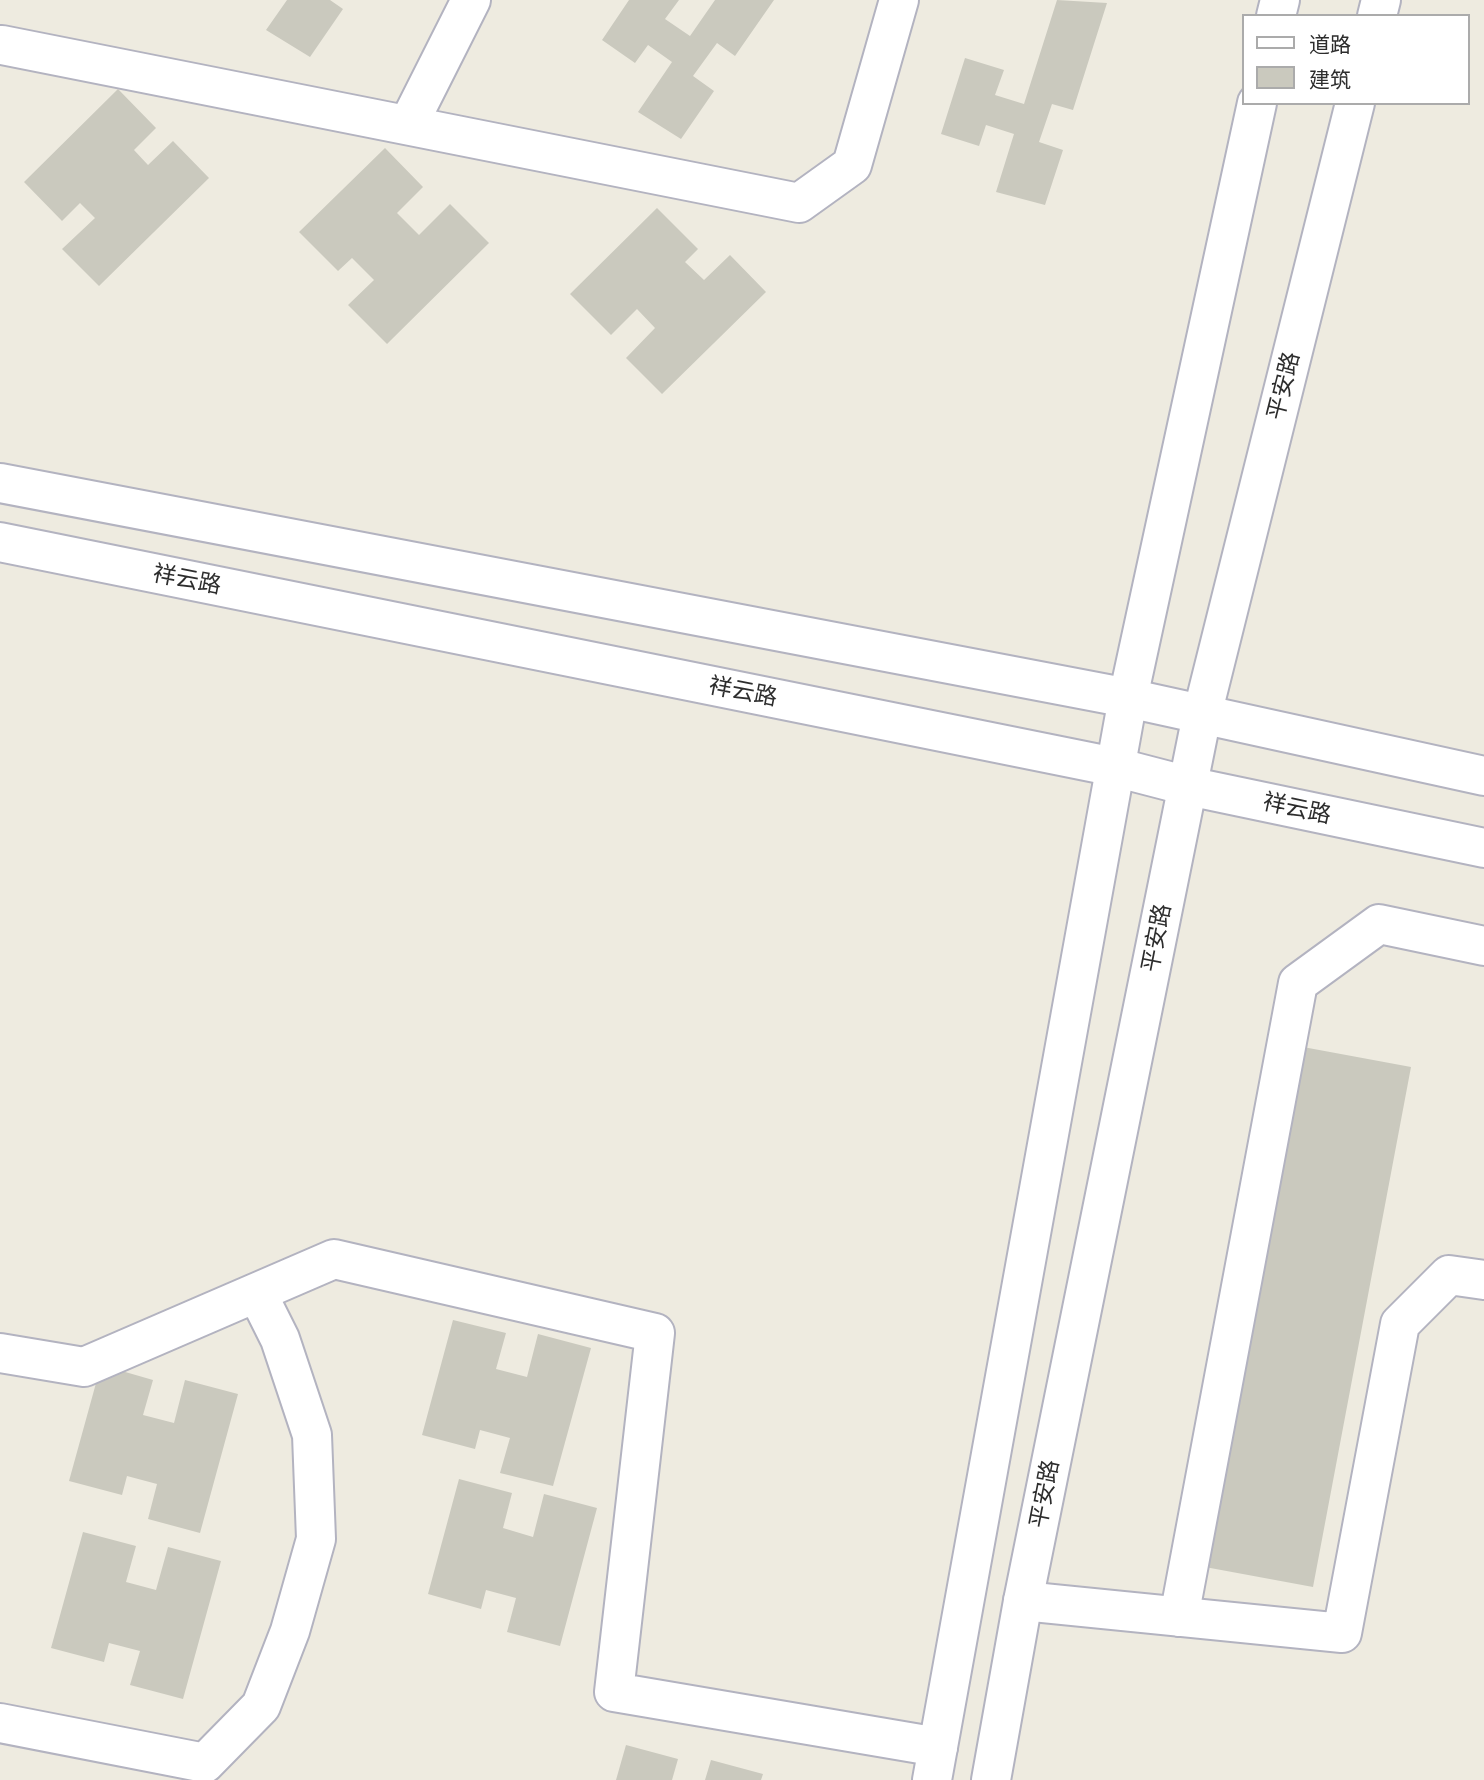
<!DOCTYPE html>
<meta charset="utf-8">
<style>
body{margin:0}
#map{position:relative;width:1484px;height:1780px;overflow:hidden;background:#eeebe0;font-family:Raleway,"Noto Sans SC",sans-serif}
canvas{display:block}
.legend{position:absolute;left:1242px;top:14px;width:228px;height:91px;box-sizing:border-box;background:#fff;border:2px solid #ababab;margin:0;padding:9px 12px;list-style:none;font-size:21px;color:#2d2d2d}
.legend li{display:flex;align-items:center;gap:14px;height:35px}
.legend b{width:35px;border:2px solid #ababab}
</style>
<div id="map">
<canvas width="1484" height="1780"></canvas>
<ul class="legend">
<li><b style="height:9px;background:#fff"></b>道路</li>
<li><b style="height:19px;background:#cac9be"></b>建筑</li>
</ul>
</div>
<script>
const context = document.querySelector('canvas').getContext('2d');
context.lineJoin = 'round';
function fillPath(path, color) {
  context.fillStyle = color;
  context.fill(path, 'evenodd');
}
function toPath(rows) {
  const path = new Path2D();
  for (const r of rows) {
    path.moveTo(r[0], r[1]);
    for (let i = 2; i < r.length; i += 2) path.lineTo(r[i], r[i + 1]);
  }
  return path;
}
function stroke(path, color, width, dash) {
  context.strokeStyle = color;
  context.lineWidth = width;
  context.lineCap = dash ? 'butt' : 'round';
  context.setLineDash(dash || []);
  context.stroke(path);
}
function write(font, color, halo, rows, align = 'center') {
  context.font = font + ' Raleway,"Noto Sans SC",sans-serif';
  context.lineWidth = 6;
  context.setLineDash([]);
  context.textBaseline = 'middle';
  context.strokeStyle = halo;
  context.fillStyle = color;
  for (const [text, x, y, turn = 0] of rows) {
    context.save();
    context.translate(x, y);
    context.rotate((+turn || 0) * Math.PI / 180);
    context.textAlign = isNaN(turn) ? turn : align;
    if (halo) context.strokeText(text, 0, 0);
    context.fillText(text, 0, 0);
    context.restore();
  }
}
fillPath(toPath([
 [287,0,330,0,343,9,310,57,266,30],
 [629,0,679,0,665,19,690,36,715,0,774,0,735,56,717,43,693,76,714,91,681,139,638,112,672,62,648,45,635,63,602,40],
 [1057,0,1107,3,1073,110,1052,104,1039,142,1063,150,1045,205,996,192,1014,134,986,125,979,146,941,134,965,58,1004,70,995,95,1024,104],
 [118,89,156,128,134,150,148,165,173,141,209,178,99,286,62,249,95,218,80,203,62,221,24,182],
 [385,148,423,187,397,213,419,235,450,204,489,243,387,344,348,305,374,280,352,258,338,271,299,232],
 [657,208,698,249,685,262,704,280,730,255,766,292,662,394,626,358,655,328,637,309,611,335,570,294],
 [1303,1047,1411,1067,1313,1587,1205,1567],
 [453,1320,506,1333,496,1369,527,1377,538,1334,591,1348,553,1486,500,1473,510,1438,480,1430,475,1449,422,1435],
 [101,1365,153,1380,143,1415,174,1423,185,1380,238,1394,200,1533,148,1519,157,1484,127,1476,122,1495,69,1481],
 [459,1479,512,1493,503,1528,533,1537,544,1494,597,1508,560,1646,507,1632,516,1598,486,1590,481,1609,428,1594],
 [83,1532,136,1546,126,1582,156,1590,168,1547,221,1561,183,1699,130,1685,140,1651,109,1643,104,1662,51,1648],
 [626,1745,678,1759,672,1780,616,1780],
 [711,1760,763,1774,761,1780,705,1780]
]), '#cac9be');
const minor = toPath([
 [2,45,799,203,852,165,899,0],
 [408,125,471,0],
 [0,1353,84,1367,334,1259,655,1333,614,1692,938,1747],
 [1023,1601,1342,1633,1400,1324,1449,1275,1484,1280],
 [1179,1617,1298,983,1379,924,1484,946],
 [0,1723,205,1763,261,1706,290,1631,316,1539,312,1435,280,1339,257,1293]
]);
const tertiary = toPath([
 [1276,16,1280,0],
 [1377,16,1381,0],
 [932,1780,1128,698,1257,103],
 [991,1780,1023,1601,1202,715,1355,103]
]);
const secondary = toPath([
 [0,483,1128,698,1484,776],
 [0,542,1115,767,1188,786,1484,848]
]);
stroke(minor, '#b3b3c0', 42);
stroke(tertiary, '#b3b3c0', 42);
stroke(secondary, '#b3b3c0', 42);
stroke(minor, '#fff', 38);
stroke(tertiary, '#fff', 38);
stroke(secondary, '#fff', 38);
write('23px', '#2d2d2d', '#fff', [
 ["平安路",1284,386,-76],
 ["祥云路",187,580,11],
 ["祥云路",743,692,11],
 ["祥云路",1297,809,12],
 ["平安路",1157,938,-79],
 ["平安路",1045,1494,-79]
]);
</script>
